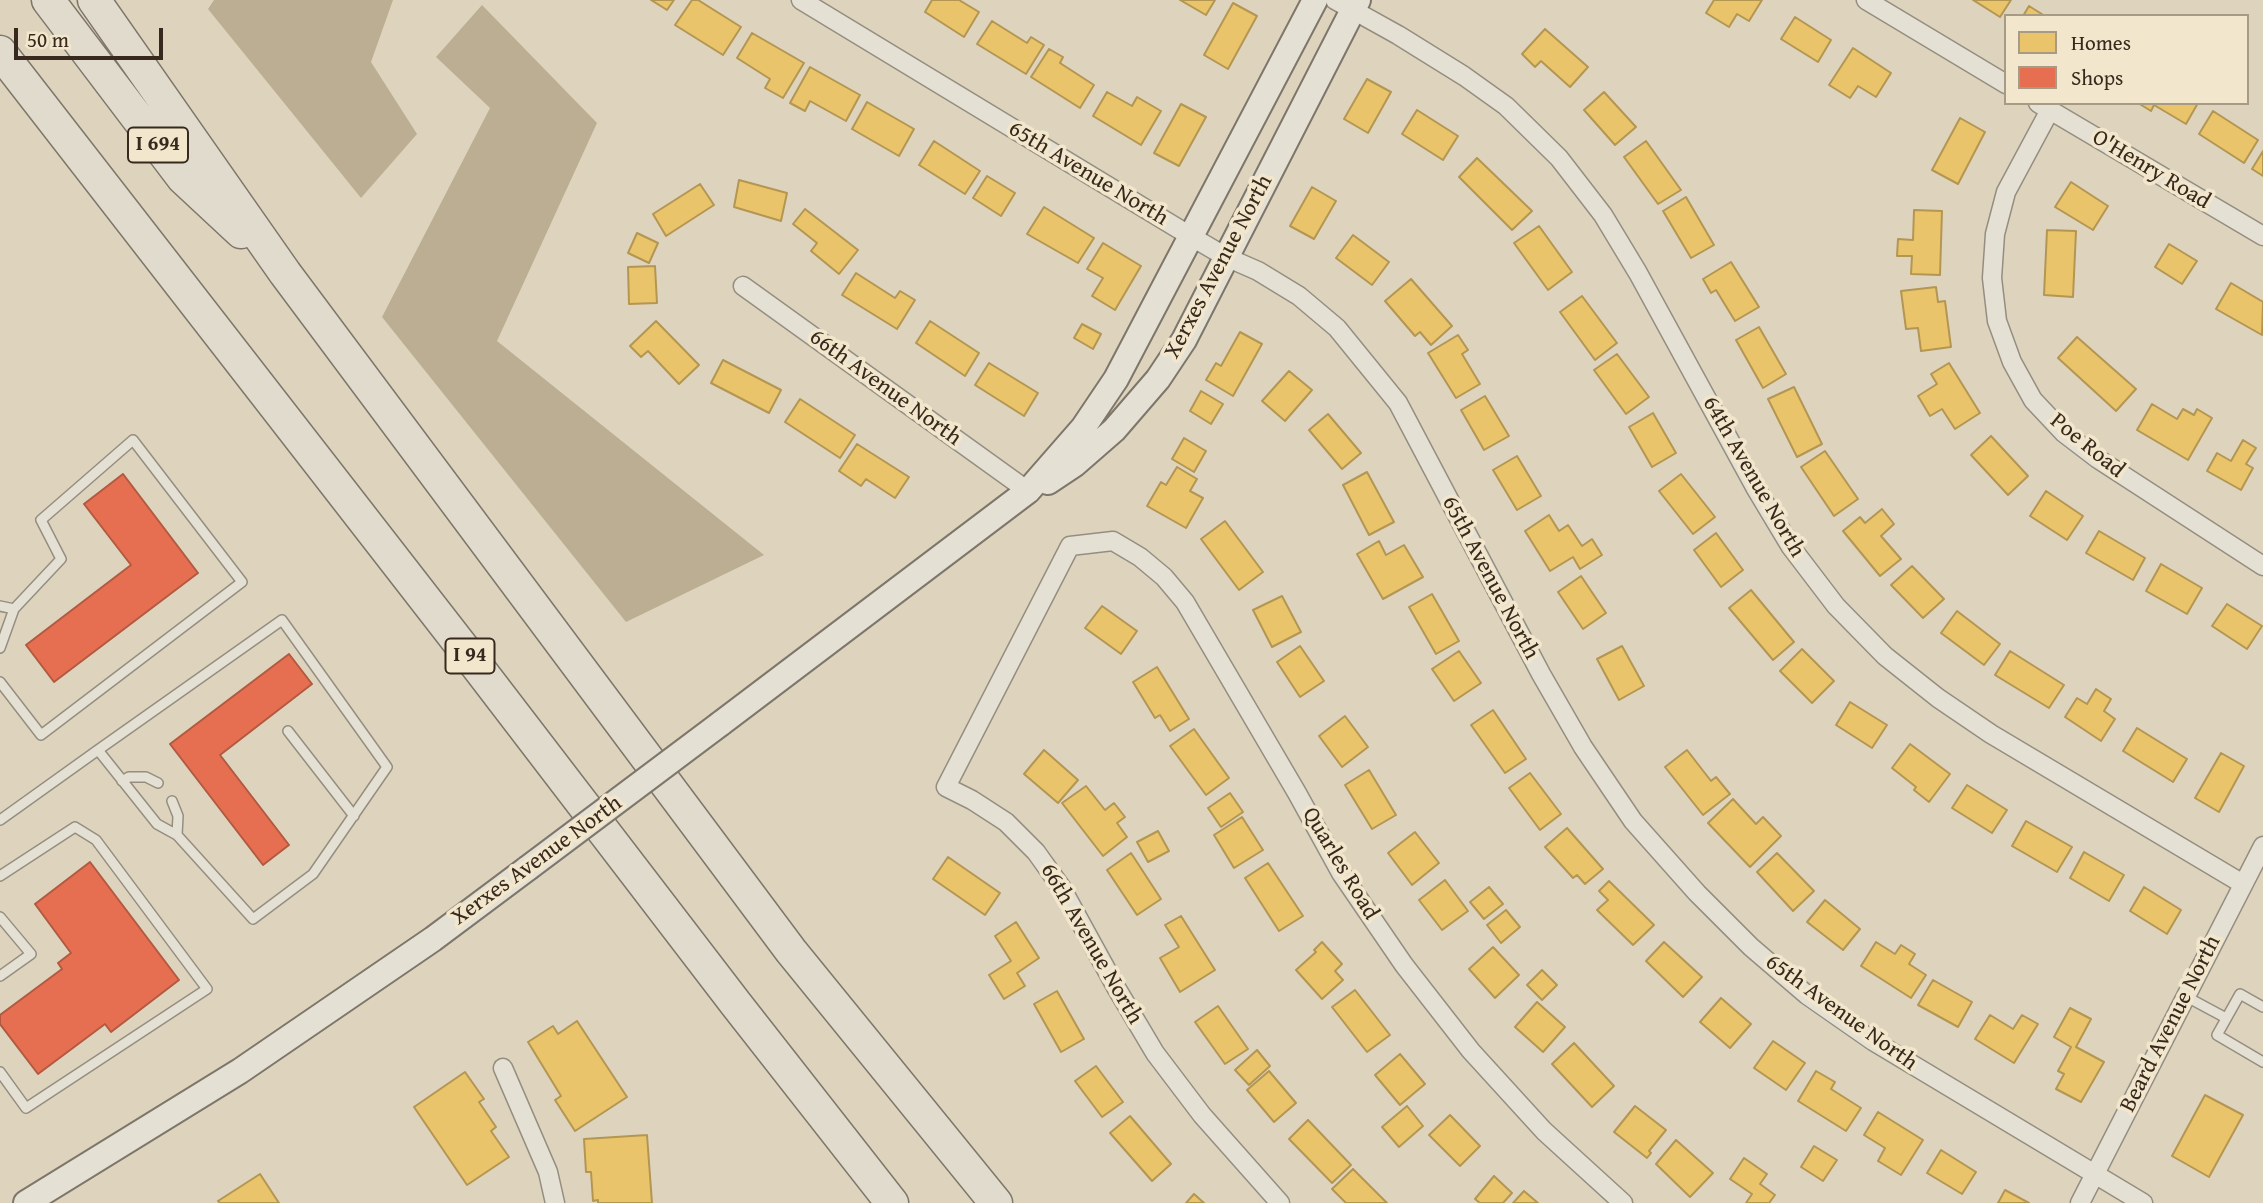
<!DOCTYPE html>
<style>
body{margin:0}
#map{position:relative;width:2263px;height:1203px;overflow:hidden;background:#ded4be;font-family:"Gentium Book Plus",serif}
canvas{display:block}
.legend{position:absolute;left:2004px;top:14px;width:245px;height:91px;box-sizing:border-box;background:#f2e7cc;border:2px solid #a79b86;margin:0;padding:9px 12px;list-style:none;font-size:21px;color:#37291d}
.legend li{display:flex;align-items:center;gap:14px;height:35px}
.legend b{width:35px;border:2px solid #a79b86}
.scale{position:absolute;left:14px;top:28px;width:149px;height:32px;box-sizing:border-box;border:4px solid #37291d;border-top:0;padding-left:9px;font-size:21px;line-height:24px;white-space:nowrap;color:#37291d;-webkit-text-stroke:5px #f2e7cc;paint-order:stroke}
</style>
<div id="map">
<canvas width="2263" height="1203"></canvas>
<ul class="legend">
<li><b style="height:19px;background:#e9c46a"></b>Homes</li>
<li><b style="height:19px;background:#e76f51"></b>Shops</li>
</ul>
<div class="scale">50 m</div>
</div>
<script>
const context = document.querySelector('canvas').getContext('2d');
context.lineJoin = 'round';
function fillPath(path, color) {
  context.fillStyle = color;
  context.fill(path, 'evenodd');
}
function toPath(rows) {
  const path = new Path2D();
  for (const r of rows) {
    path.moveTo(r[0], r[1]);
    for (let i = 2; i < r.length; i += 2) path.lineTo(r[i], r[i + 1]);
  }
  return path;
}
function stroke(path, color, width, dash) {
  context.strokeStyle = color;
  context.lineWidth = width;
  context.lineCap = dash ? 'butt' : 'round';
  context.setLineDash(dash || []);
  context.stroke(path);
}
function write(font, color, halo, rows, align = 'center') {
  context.font = font + ' "Gentium Book Plus",serif';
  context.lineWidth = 7;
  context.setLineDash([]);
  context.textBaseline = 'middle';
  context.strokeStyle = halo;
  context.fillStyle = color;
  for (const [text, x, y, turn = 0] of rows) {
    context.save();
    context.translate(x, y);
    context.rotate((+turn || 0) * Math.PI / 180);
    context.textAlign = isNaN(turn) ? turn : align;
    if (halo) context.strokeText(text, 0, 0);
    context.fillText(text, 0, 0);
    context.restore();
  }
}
fillPath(toPath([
 [214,0,393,0,371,62,417,134,361,198,208,9],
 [482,5,597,123,497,341,764,555,626,622,382,317,490,108,436,57]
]), '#bcae92');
const homes = toPath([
 [651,0,674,0,667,10,651,0],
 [692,0,698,0,741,27,723,55,675,25,692,0],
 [932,0,959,0,979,12,964,37,925,12,932,0],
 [1180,0,1215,0,1206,15,1180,0],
 [1714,0,1762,0,1749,21,1737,14,1729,27,1706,13,1714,0],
 [1973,0,2011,0,2000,17,1973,0],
 [1233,3,1257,16,1228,69,1204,55,1233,3],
 [2029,6,2045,16,2023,16,2029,6],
 [1795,17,1831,40,1818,62,1781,39,1795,17],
 [992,21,1027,43,1031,37,1044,45,1026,74,977,44,992,21],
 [1545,29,1588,67,1570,87,1541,61,1535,67,1522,54,1545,29],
 [752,33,804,63,783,98,765,88,770,79,737,58,752,33],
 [1853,48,1891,73,1876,97,1858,86,1850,98,1829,85,1853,48],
 [1049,49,1063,57,1060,63,1094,85,1080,108,1031,77,1049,49],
 [810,67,860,95,846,121,810,101,805,111,790,103,810,67],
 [1367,79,1391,92,1368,133,1344,119,1367,79],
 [1107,92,1132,106,1137,97,1161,111,1141,145,1093,116,1107,92],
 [1604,92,1636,127,1615,145,1584,110,1604,92],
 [867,102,914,129,899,156,852,129,867,102],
 [2138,103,2198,103,2186,124,2154,105,2151,111,2138,103],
 [1181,104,1206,117,1179,166,1154,153,1181,104],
 [1417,110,1458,136,1443,160,1402,134,1417,110],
 [2213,111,2258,140,2244,163,2199,134,2213,111],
 [1960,118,1985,132,1958,184,1932,170,1960,118],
 [934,141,980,171,965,194,919,165,934,141],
 [1646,141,1681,190,1658,204,1624,157,1646,141],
 [2263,151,2263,176,2252,169,2263,151],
 [1477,158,1532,211,1512,230,1459,177,1477,158],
 [987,176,1015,193,1001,216,973,198,987,176],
 [739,180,787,193,781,221,734,207,739,180],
 [2071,182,2108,206,2093,230,2055,207,2071,182],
 [700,184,714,205,666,236,653,214,700,184],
 [1312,187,1336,201,1314,239,1290,226,1312,187],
 [1686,197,1714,245,1691,258,1663,211,1686,197],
 [1044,207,1094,238,1078,263,1027,234,1044,207],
 [805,209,858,250,839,274,811,251,817,243,793,224,805,209],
 [1914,210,1942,211,1940,275,1911,274,1912,256,1897,256,1898,239,1913,240,1914,210],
 [1539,226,1572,272,1548,290,1514,243,1539,226],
 [2047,230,2076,231,2073,297,2044,295,2047,230],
 [637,233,658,243,649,263,628,253,637,233],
 [1353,235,1389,262,1372,285,1336,258,1353,235],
 [1103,243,1141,266,1115,310,1092,296,1103,278,1087,269,1103,243],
 [2169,244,2197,261,2182,284,2155,267,2169,244],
 [1731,262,1759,307,1735,321,1716,290,1711,293,1703,279,1731,262],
 [655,266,657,303,629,304,628,267,655,266],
 [856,273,895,298,900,291,915,300,897,329,842,295,856,273],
 [1411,279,1452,326,1431,345,1420,332,1415,336,1385,301,1411,279],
 [2231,283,2263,302,2262,335,2216,309,2231,283],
 [1936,287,1938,302,1945,301,1951,347,1921,351,1918,328,1906,329,1901,291,1936,287],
 [1582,296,1617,343,1595,360,1560,312,1582,296],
 [656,321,699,365,679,384,648,351,641,357,630,346,656,321],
 [930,321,979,353,965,376,916,343,930,321],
 [1082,324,1101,334,1093,349,1074,338,1082,324],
 [1759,327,1786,374,1763,388,1736,340,1759,327],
 [1240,332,1262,344,1233,396,1206,380,1216,363,1221,366,1240,332],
 [1458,335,1468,350,1462,354,1480,384,1456,398,1428,353,1458,335],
 [2077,337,2136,389,2116,411,2058,358,2077,337],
 [1617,354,1649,397,1626,414,1594,370,1617,354],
 [723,360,781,390,769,413,711,383,723,360],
 [989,363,1038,393,1024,416,975,385,989,363],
 [1949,363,1980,413,1955,429,1942,409,1930,416,1918,396,1937,384,1931,374,1949,363],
 [1289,371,1312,390,1285,421,1262,401,1289,371],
 [1794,387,1822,444,1797,457,1768,399,1794,387],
 [1201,391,1223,404,1211,424,1190,411,1201,391],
 [1485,396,1509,436,1484,450,1461,410,1485,396],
 [800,399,855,435,840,458,785,422,800,399],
 [2152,404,2177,419,2183,409,2194,415,2197,409,2212,418,2188,460,2137,430,2152,404],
 [1653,413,1676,453,1652,467,1629,427,1653,413],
 [1328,414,1361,453,1342,469,1309,430,1328,414],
 [1991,436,2028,476,2008,495,1971,455,1991,436],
 [1184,438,1206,451,1194,472,1172,459,1184,438],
 [2243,440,2256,448,2246,464,2253,468,2241,490,2207,471,2217,453,2231,461,2243,440],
 [857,444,909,477,895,498,866,479,861,486,839,471,857,444],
 [1825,451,1858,499,1834,516,1801,467,1825,451],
 [1517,456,1541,496,1517,510,1493,470,1517,456],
 [1177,467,1197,479,1190,491,1203,498,1186,528,1147,506,1161,482,1166,485,1177,467],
 [1367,472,1394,522,1369,535,1343,485,1367,472],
 [1681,474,1715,517,1693,534,1659,491,1681,474],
 [2046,491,2083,516,2067,540,2030,516,2046,491],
 [1882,509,1894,524,1881,536,1901,559,1880,576,1843,531,1860,517,1865,523,1882,509],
 [1549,515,1559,531,1568,525,1582,546,1592,539,1602,555,1580,569,1573,557,1550,571,1525,531,1549,515],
 [1225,521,1263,572,1239,590,1201,539,1225,521],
 [2099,531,2145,558,2133,580,2086,553,2099,531],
 [1716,533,1743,570,1721,587,1694,550,1716,533],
 [1379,541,1386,555,1404,545,1423,577,1383,599,1357,554,1379,541],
 [2161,564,2202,588,2187,614,2146,591,2161,564],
 [1912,566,1944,599,1923,618,1891,585,1912,566],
 [1581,576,1606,613,1583,629,1558,592,1581,576],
 [1751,590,1794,642,1773,660,1729,608,1751,590],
 [1432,594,1459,641,1436,654,1409,607,1432,594],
 [1282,596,1301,632,1272,647,1253,610,1282,596],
 [2227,604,2262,626,2247,649,2212,626,2227,604],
 [1102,606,1137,631,1121,654,1085,628,1102,606],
 [1957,611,2000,644,1984,665,1941,633,1957,611],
 [1300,646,1324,681,1300,697,1277,662,1300,646],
 [1622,646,1644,686,1619,700,1597,659,1622,646],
 [1802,649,1834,681,1812,703,1780,671,1802,649],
 [1459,651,1481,683,1454,701,1432,669,1459,651],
 [2010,651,2064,685,2049,708,1995,675,2010,651],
 [1157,667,1189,719,1170,731,1160,715,1155,718,1133,682,1157,667],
 [2096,689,2111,699,2104,711,2115,719,2101,741,2065,717,2077,698,2087,704,2096,689],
 [1850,702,1887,725,1872,748,1836,725,1850,702],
 [1493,710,1526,759,1505,773,1471,725,1493,710],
 [1345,716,1368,747,1342,767,1319,736,1345,716],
 [2137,728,2187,759,2173,782,2123,751,2137,728],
 [1194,729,1229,778,1206,795,1170,746,1194,729],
 [1910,744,1950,774,1929,802,1914,790,1916,787,1892,768,1910,744],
 [1044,750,1078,780,1058,803,1024,774,1044,750],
 [1687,750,1711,781,1716,777,1730,794,1703,815,1665,767,1687,750],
 [2221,753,2244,766,2219,812,2195,798,2221,753],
 [1369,770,1396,815,1372,829,1345,785,1369,770],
 [1530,773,1561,814,1540,830,1509,788,1530,773],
 [1967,785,2007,810,1992,833,1952,808,1967,785],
 [1086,786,1105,810,1114,803,1125,817,1117,823,1127,837,1103,856,1062,803,1086,786],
 [1230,793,1243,812,1221,827,1208,808,1230,793],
 [1733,799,1756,824,1763,817,1781,836,1750,867,1708,823,1733,799],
 [1242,817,1263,850,1234,868,1214,835,1242,817],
 [2026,821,2072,847,2057,872,2012,846,2026,821],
 [1567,828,1603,869,1585,884,1577,875,1573,878,1545,847,1567,828],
 [1158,831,1169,851,1148,862,1137,842,1158,831],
 [1415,832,1439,863,1412,885,1388,853,1415,832],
 [2084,852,2124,875,2109,901,2070,878,2084,852],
 [1131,853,1161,899,1137,915,1107,870,1131,853],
 [1777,853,1814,891,1793,911,1757,872,1777,853],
 [948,857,1000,893,985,915,933,879,948,857],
 [1268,863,1303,916,1279,931,1245,878,1268,863],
 [1445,880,1468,911,1442,930,1419,900,1445,880],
 [1609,881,1654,925,1633,945,1597,910,1608,900,1599,891,1609,881],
 [1489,887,1503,904,1484,919,1470,902,1489,887],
 [2144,887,2181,910,2167,934,2130,911,2144,887],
 [1825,900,1860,929,1843,950,1807,922,1825,900],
 [1506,910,1520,927,1501,943,1487,925,1506,910],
 [1181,916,1215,970,1180,992,1160,958,1179,947,1165,925,1181,916],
 [1016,922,1039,958,1017,973,1025,986,1004,999,989,975,1011,961,995,936,1016,922],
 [1322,942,1342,964,1335,971,1343,980,1322,999,1296,970,1316,952,1314,950,1322,942],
 [1664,942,1702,977,1683,997,1646,961,1664,942],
 [1876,942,1895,954,1901,945,1915,954,1909,964,1926,975,1911,998,1861,966,1876,942],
 [1493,947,1519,975,1495,998,1469,969,1493,947],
 [1542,970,1557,985,1542,1000,1527,985,1542,970],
 [1933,980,1972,1002,1958,1027,1918,1005,1933,980],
 [1355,990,1390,1035,1367,1052,1332,1007,1355,990],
 [1057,991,1084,1039,1061,1052,1034,1004,1057,991],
 [1721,998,1751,1024,1730,1048,1700,1022,1721,998],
 [1537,1002,1565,1027,1543,1052,1515,1027,1537,1002],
 [1218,1006,1248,1049,1225,1064,1195,1022,1218,1006],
 [2070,1008,2091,1019,2076,1047,2104,1062,2081,1102,2056,1089,2064,1074,2058,1071,2071,1047,2054,1037,2070,1008],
 [1990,1015,2013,1029,2022,1015,2038,1024,2014,1063,1975,1039,1990,1015],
 [577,1021,627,1097,575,1131,555,1100,561,1096,528,1042,553,1026,558,1034,577,1021],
 [1773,1041,1805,1063,1786,1090,1754,1068,1773,1041],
 [1574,1043,1614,1086,1592,1107,1552,1064,1574,1043],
 [1257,1050,1270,1066,1249,1085,1235,1070,1257,1050],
 [1400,1054,1425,1084,1400,1105,1375,1075,1400,1054],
 [1096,1066,1123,1102,1102,1117,1075,1081,1096,1066],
 [1269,1071,1296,1103,1274,1122,1247,1090,1269,1071],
 [1816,1071,1835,1082,1831,1089,1861,1108,1846,1131,1798,1101,1816,1071],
 [465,1072,484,1099,479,1102,496,1127,491,1131,509,1157,467,1185,414,1107,465,1072],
 [2205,1095,2243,1115,2209,1177,2172,1156,2205,1095],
 [1407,1106,1423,1126,1399,1147,1382,1127,1407,1106],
 [1635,1106,1666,1130,1649,1151,1651,1153,1647,1158,1614,1132,1635,1106],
 [1878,1112,1923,1140,1901,1175,1878,1161,1885,1148,1864,1135,1878,1112],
 [1450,1115,1480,1146,1460,1166,1429,1135,1450,1115],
 [1130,1116,1171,1164,1152,1181,1110,1133,1130,1116],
 [1308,1120,1351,1165,1332,1183,1289,1139,1308,1120],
 [647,1135,652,1203,598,1203,598,1200,593,1201,591,1172,586,1172,584,1139,647,1135],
 [1676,1140,1713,1173,1690,1197,1656,1164,1676,1140],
 [1814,1146,1837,1160,1823,1181,1801,1167,1814,1146],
 [1941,1150,1976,1172,1962,1194,1927,1173,1941,1150],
 [1744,1158,1767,1174,1760,1184,1775,1195,1769,1203,1746,1203,1752,1194,1730,1179,1744,1158],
 [1353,1169,1387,1203,1346,1203,1332,1189,1353,1169],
 [260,1174,279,1203,220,1203,218,1201,260,1174],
 [1494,1176,1512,1193,1503,1203,1480,1203,1475,1199,1494,1176],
 [2005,1190,2029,1203,1998,1203,2005,1190],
 [1524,1191,1538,1203,1513,1203,1524,1191],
 [1194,1194,1204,1203,1186,1203,1194,1194]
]);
fillPath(homes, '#e9c46a');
stroke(homes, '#b49653', 2);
const shops = toPath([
 [123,474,198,573,54,682,26,645,131,565,84,504,123,474],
 [289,654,312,684,220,755,289,845,263,865,170,744,289,654],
 [90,862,179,980,111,1032,105,1024,38,1074,0,1024,0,1015,62,969,58,963,71,953,35,904,90,862]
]);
fillPath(shops, '#e76f51');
stroke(shops, '#b25a41', 2);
const lane = toPath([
 [0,606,14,609],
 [0,648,14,609,61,559,41,520,133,440,242,582,41,735,0,682],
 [288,731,354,816],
 [122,781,129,777,146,777,158,783],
 [172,801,178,816,177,835],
 [0,820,98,750,282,620,387,767,313,874,253,919,177,835,157,824,98,750],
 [0,876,75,827,96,840,207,989,26,1108,0,1072],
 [0,917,31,954,0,976],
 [2185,996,2226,1018],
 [2263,1007,2240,994,2217,1035,2263,1062]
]);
const street = toPath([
 [801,0,1192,237,1226,257,1258,271,1299,296,1337,328,1398,403,1541,674,1583,747,1633,821,1697,893,1751,947,1807,995,1873,1041,2143,1203],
 [1335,0,1398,35,1464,76,1506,106,1559,158,1603,215,1638,273,1755,487,1791,547,1836,606,1885,656,1938,698,1991,734,2243,884],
 [1866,0,2006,84],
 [2038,103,2263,236],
 [2050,110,2006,192,1995,234,1992,278,1997,321,2012,362,2033,400,2064,433,2098,459,2263,566],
 [743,286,1028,491],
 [503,1068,548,1172,555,1203],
 [1280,1203,1202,1115,1155,1053,1117,989,1061,887,1036,852,1006,822,972,800,946,787,1070,546,1113,541,1140,557,1164,577,1185,602,1297,793,1341,873,1404,965,1471,1051,1544,1131,1623,1203],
 [2080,1203,2263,846]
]);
const secondary = toPath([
 [1048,482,1075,464,1114,430,1158,379,1184,340,1358,0],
 [720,724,1028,491,1083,428,1116,379,1315,0],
 [26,1203,240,1071,433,939,528,868]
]);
const highway = toPath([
 [48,0,183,178,241,232],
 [94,0,285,273,791,951,996,1203],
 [0,52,477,666,736,1004,892,1203]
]);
stroke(lane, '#958e80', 12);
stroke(street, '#958e80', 21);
stroke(secondary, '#7e766a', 28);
stroke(highway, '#7e766a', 35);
stroke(lane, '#e5e0d4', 9);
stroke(street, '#e5e0d4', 18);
stroke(secondary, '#e5e0d4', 24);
stroke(highway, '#e0dbcd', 32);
const secondaryBridge = toPath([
 [528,868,720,724]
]);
stroke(secondaryBridge, '#7e766a', 28, []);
stroke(secondaryBridge, '#e5e0d4', 24);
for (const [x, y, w] of [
 [158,145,60],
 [470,656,49]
]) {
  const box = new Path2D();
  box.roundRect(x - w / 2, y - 17.5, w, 35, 5);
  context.fillStyle = '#f2e7cc';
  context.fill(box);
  stroke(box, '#37291d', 2);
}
write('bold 21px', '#37291d', null, [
 ["I 694",158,145],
 ["I 94",470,656]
]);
write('23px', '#37291d', '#f2e7cc', [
 ["O'Henry Road",2151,170,31],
 ["65th Avenue North",1088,174,31],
 ["Xerxes Avenue North",1219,267,-62],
 ["66th Avenue North",885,388,36],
 ["Poe Road",2087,446,39],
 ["64th Avenue North",1753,477,60],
 ["65th Avenue North",1490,578,62],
 ["Xerxes Avenue North",537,861,-36],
 ["Quarles Road",1340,864,59],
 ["66th Avenue North",1091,944,60],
 ["65th Avenue North",1841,1013,36],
 ["Beard Avenue North",2171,1024,-63]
]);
</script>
